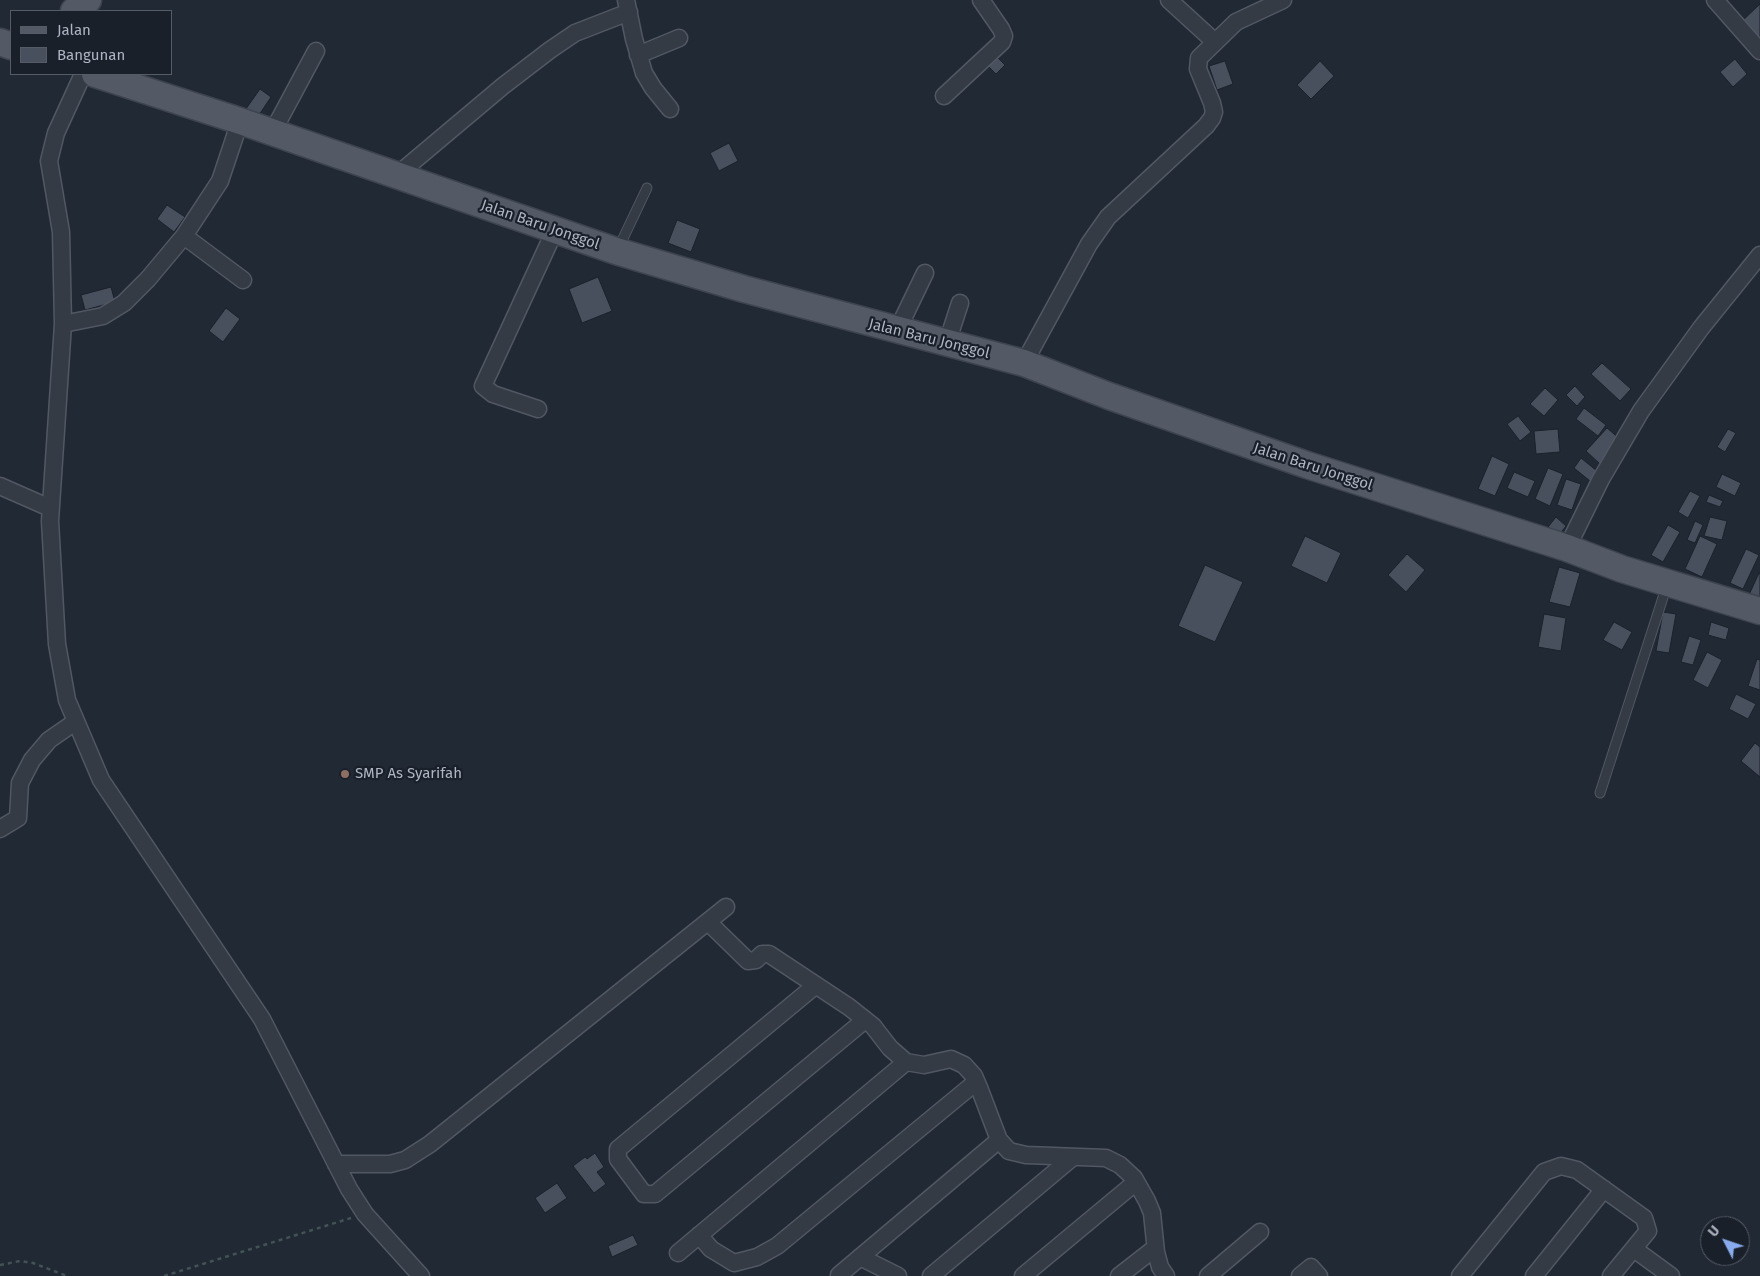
<!DOCTYPE html>
<style>
body{margin:0}
#map{position:relative;width:1760px;height:1276px;overflow:hidden;background:#212935;font-family:"Fira Sans",sans-serif}
canvas{display:block}
.legend{position:absolute;left:10px;top:10px;width:162px;height:65px;box-sizing:border-box;background:#1a202a;border:1px solid #565c67;margin:0;padding:6px 9px;list-style:none;font-size:15px;color:#afb5c2}
.legend li{display:flex;align-items:center;gap:10px;height:25px}
.legend b{width:25px;border:1px solid #565c67}
.north{position:absolute;left:1700px;top:1216px;width:50px;height:50px;box-sizing:border-box;background:#1a202a;border:1px solid #565c67;border-radius:50%;rotate:311deg;font-size:14px;font-weight:700;line-height:20px;text-align:center;color:#afb5c2}
.north::after{content:'';display:block;margin:auto;width:18px;height:22px;background:#88abee;clip-path:polygon(50% 0,100% 100%,50% 72%,0 100%)}
</style>
<div id="map">
<canvas width="1760" height="1276"></canvas>
<ul class="legend">
<li><b style="height:6px;background:#535a66"></b>Jalan</li>
<li><b style="height:14px;background:#48505e"></b>Bangunan</li>
</ul>
<div class="north">U</div>
</div>
<script>
const context = document.querySelector('canvas').getContext('2d');
context.lineJoin = 'round';
function fillPath(path, color) {
  context.fillStyle = color;
  context.fill(path, 'evenodd');
}
function toPath(rows) {
  const path = new Path2D();
  for (const r of rows) {
    path.moveTo(r[0], r[1]);
    for (let i = 2; i < r.length; i += 2) path.lineTo(r[i], r[i + 1]);
  }
  return path;
}
function stroke(path, color, width, dash) {
  context.strokeStyle = color;
  context.lineWidth = width;
  context.lineCap = dash ? 'butt' : 'round';
  context.setLineDash(dash || []);
  context.stroke(path);
}
function write(font, color, halo, rows, align = 'center') {
  context.font = font + ' "Fira Sans",sans-serif';
  context.lineWidth = 4.5;
  context.setLineDash([]);
  context.textBaseline = 'middle';
  context.strokeStyle = halo;
  context.fillStyle = color;
  for (const [text, x, y, turn = 0] of rows) {
    context.save();
    context.translate(x, y);
    context.rotate((+turn || 0) * Math.PI / 180);
    context.textAlign = isNaN(turn) ? turn : align;
    if (halo) context.strokeText(text, 0, 0);
    context.fillText(text, 0, 0);
    context.restore();
  }
}
const building = toPath([
 [1760,4,1760,36,1757,39,1741,22,1760,4],
 [996,56,1005,65,996,74,987,65,996,56],
 [1735,59,1747,74,1733,87,1720,72,1735,59],
 [1225,61,1233,84,1217,90,1209,66,1225,61],
 [1320,61,1334,76,1311,99,1297,85,1320,61],
 [260,89,271,97,255,121,243,113,260,89],
 [729,143,738,161,719,171,710,153,729,143],
 [167,205,185,217,174,232,157,219,167,205],
 [677,220,700,229,691,252,668,243,677,220],
 [598,277,612,311,582,323,569,289,598,277],
 [111,287,115,302,85,310,81,295,111,287],
 [226,308,240,319,223,342,209,331,226,308],
 [1602,363,1631,389,1620,401,1591,374,1602,363],
 [1575,386,1585,397,1577,406,1566,395,1575,386],
 [1545,388,1558,400,1544,416,1530,404,1545,388],
 [1584,408,1606,425,1598,436,1576,419,1584,408],
 [1518,416,1531,432,1520,441,1507,424,1518,416],
 [1607,428,1621,440,1600,464,1586,451,1607,428],
 [1558,429,1560,452,1536,454,1534,431,1558,429],
 [1728,429,1736,433,1725,452,1717,447,1728,429],
 [1492,456,1509,464,1495,496,1478,489,1492,456],
 [1581,458,1597,471,1590,481,1574,468,1581,458],
 [1548,468,1563,474,1550,506,1535,499,1548,468],
 [1514,472,1535,481,1528,497,1507,488,1514,472],
 [1722,474,1741,483,1735,496,1716,487,1722,474],
 [1566,479,1581,484,1572,510,1557,505,1566,479],
 [1690,491,1700,496,1688,518,1678,512,1690,491],
 [1709,495,1723,501,1720,507,1706,502,1709,495],
 [1556,517,1566,526,1559,535,1548,527,1556,517],
 [1710,517,1727,521,1722,540,1704,536,1710,517],
 [1695,521,1703,525,1695,543,1687,540,1695,521],
 [1668,525,1680,532,1663,562,1651,555,1668,525],
 [1305,536,1341,553,1327,583,1291,566,1305,536],
 [1700,536,1717,544,1702,577,1685,569,1700,536],
 [1746,549,1759,555,1743,589,1730,583,1746,549],
 [1407,554,1425,570,1406,592,1388,575,1407,554],
 [1205,565,1243,582,1215,642,1178,626,1205,565],
 [1559,567,1580,573,1570,607,1549,602,1559,567],
 [1759,573,1760,573,1760,603,1748,597,1759,573],
 [1663,612,1676,614,1669,653,1656,651,1663,612],
 [1544,614,1566,618,1561,651,1538,647,1544,614],
 [1614,622,1632,632,1622,650,1603,640,1614,622],
 [1711,622,1729,628,1726,640,1708,635,1711,622],
 [1689,636,1701,640,1693,665,1681,662,1689,636],
 [1707,652,1722,660,1708,688,1693,680,1707,652],
 [1757,659,1760,660,1760,690,1748,686,1757,659],
 [1736,694,1756,704,1748,719,1729,709,1736,694],
 [1755,743,1760,747,1760,777,1741,761,1755,743],
 [595,1153,604,1167,597,1172,606,1184,594,1193,573,1166,585,1157,587,1159,595,1153],
 [557,1183,567,1198,545,1213,535,1198,557,1183],
 [633,1235,638,1245,612,1257,608,1246,633,1235]
]);
fillPath(building, '#48505e');
stroke(building, '#1c222c', 1);
const lane = toPath([
 [618,249,647,188],
 [1600,793,1667,585]
]);
const street = toPath([
 [626,0,634,39,644,73,653,88,670,109],
 [1169,0,1215,42],
 [1715,0,1760,51],
 [638,55,679,38],
 [83,74,56,133,49,161,61,232,63,324,50,521,57,644,67,700,101,780,262,1019,349,1189,365,1214,421,1276],
 [944,96,1002,42,1004,36,1001,29,981,0],
 [272,133,316,51],
 [396,176,503,86,550,50,575,33,629,12],
 [184,236,243,280],
 [63,324,103,316,124,303,148,279,184,236,220,181,240,121],
 [897,331,925,273],
 [947,343,960,303],
 [1024,363,1089,244,1108,217,1206,126,1212,118,1214,112,1212,103,1198,69,1199,58,1236,22,1283,0],
 [538,409,493,394,483,386,555,230],
 [0,486,50,508],
 [1567,548,1601,479,1641,411,1701,328,1760,255],
 [0,829,18,818,20,783,32,760,49,740,75,722],
 [708,922,748,961,756,960,762,954,769,954,849,1007,873,1026,890,1048,906,1062,924,1065,951,1059,964,1065,974,1076,980,1090,999,1140,1009,1151,1026,1155,1106,1158,1120,1165,1134,1178,1147,1201,1152,1213,1156,1252,1160,1267,1166,1276],
 [816,985,618,1149,618,1159,644,1194,655,1194,865,1020],
 [336,1164,390,1164,405,1160,430,1144,726,907],
 [699,1235,711,1249,734,1263,757,1257,777,1246,976,1082],
 [1634,1249,1671,1276],
 [678,1253,906,1062],
 [860,1257,898,1276],
 [839,1275,999,1140],
 [931,1276,1073,1157],
 [1023,1276,1136,1182],
 [1119,1276,1155,1248],
 [1208,1276,1260,1232],
 [1300,1276,1311,1267,1319,1276],
 [1460,1276,1544,1172,1561,1166,1577,1170,1644,1218,1648,1231,1611,1276],
 [1534,1276,1604,1189]
]);
const primary = toPath([
 [74,11,88,0],
 [0,42,11,46],
 [95,74,240,121,616,251,744,289,1024,363,1109,396,1307,465,1567,548,1622,569,1760,611]
]);
stroke(lane, '#525863', 11);
stroke(street, '#525863', 19);
stroke(primary, '#3e444f', 29);
stroke(toPath([
 [0,1265,20,1261,33,1263,67,1276],
 [164,1276,351,1218]
]), '#435255', 2.5, [4, 4]);
stroke(lane, '#353b45', 9);
stroke(street, '#353b45', 16);
stroke(primary, '#535a66', 26);
for (const [x, y, r, color] of [
 [345,774,5,"#8d6e63"]
]) {
  const dot = new Path2D();
  dot.arc(x, y, r, 0, 2 * Math.PI);
  context.fillStyle = color;
  context.fill(dot);
  stroke(dot, '#1a202a', 2);
}
write('15px', '#afb5c2', '#1a202a', [
 ["Jalan Baru Jonggol",540,225,19],
 ["Jalan Baru Jonggol",929,339,14],
 ["Jalan Baru Jonggol",1313,467,18]
]);
write('15px', '#afb5c2', '#1a202a', [
 ["SMP As Syarifah",355,774]
], 'left');
</script>
